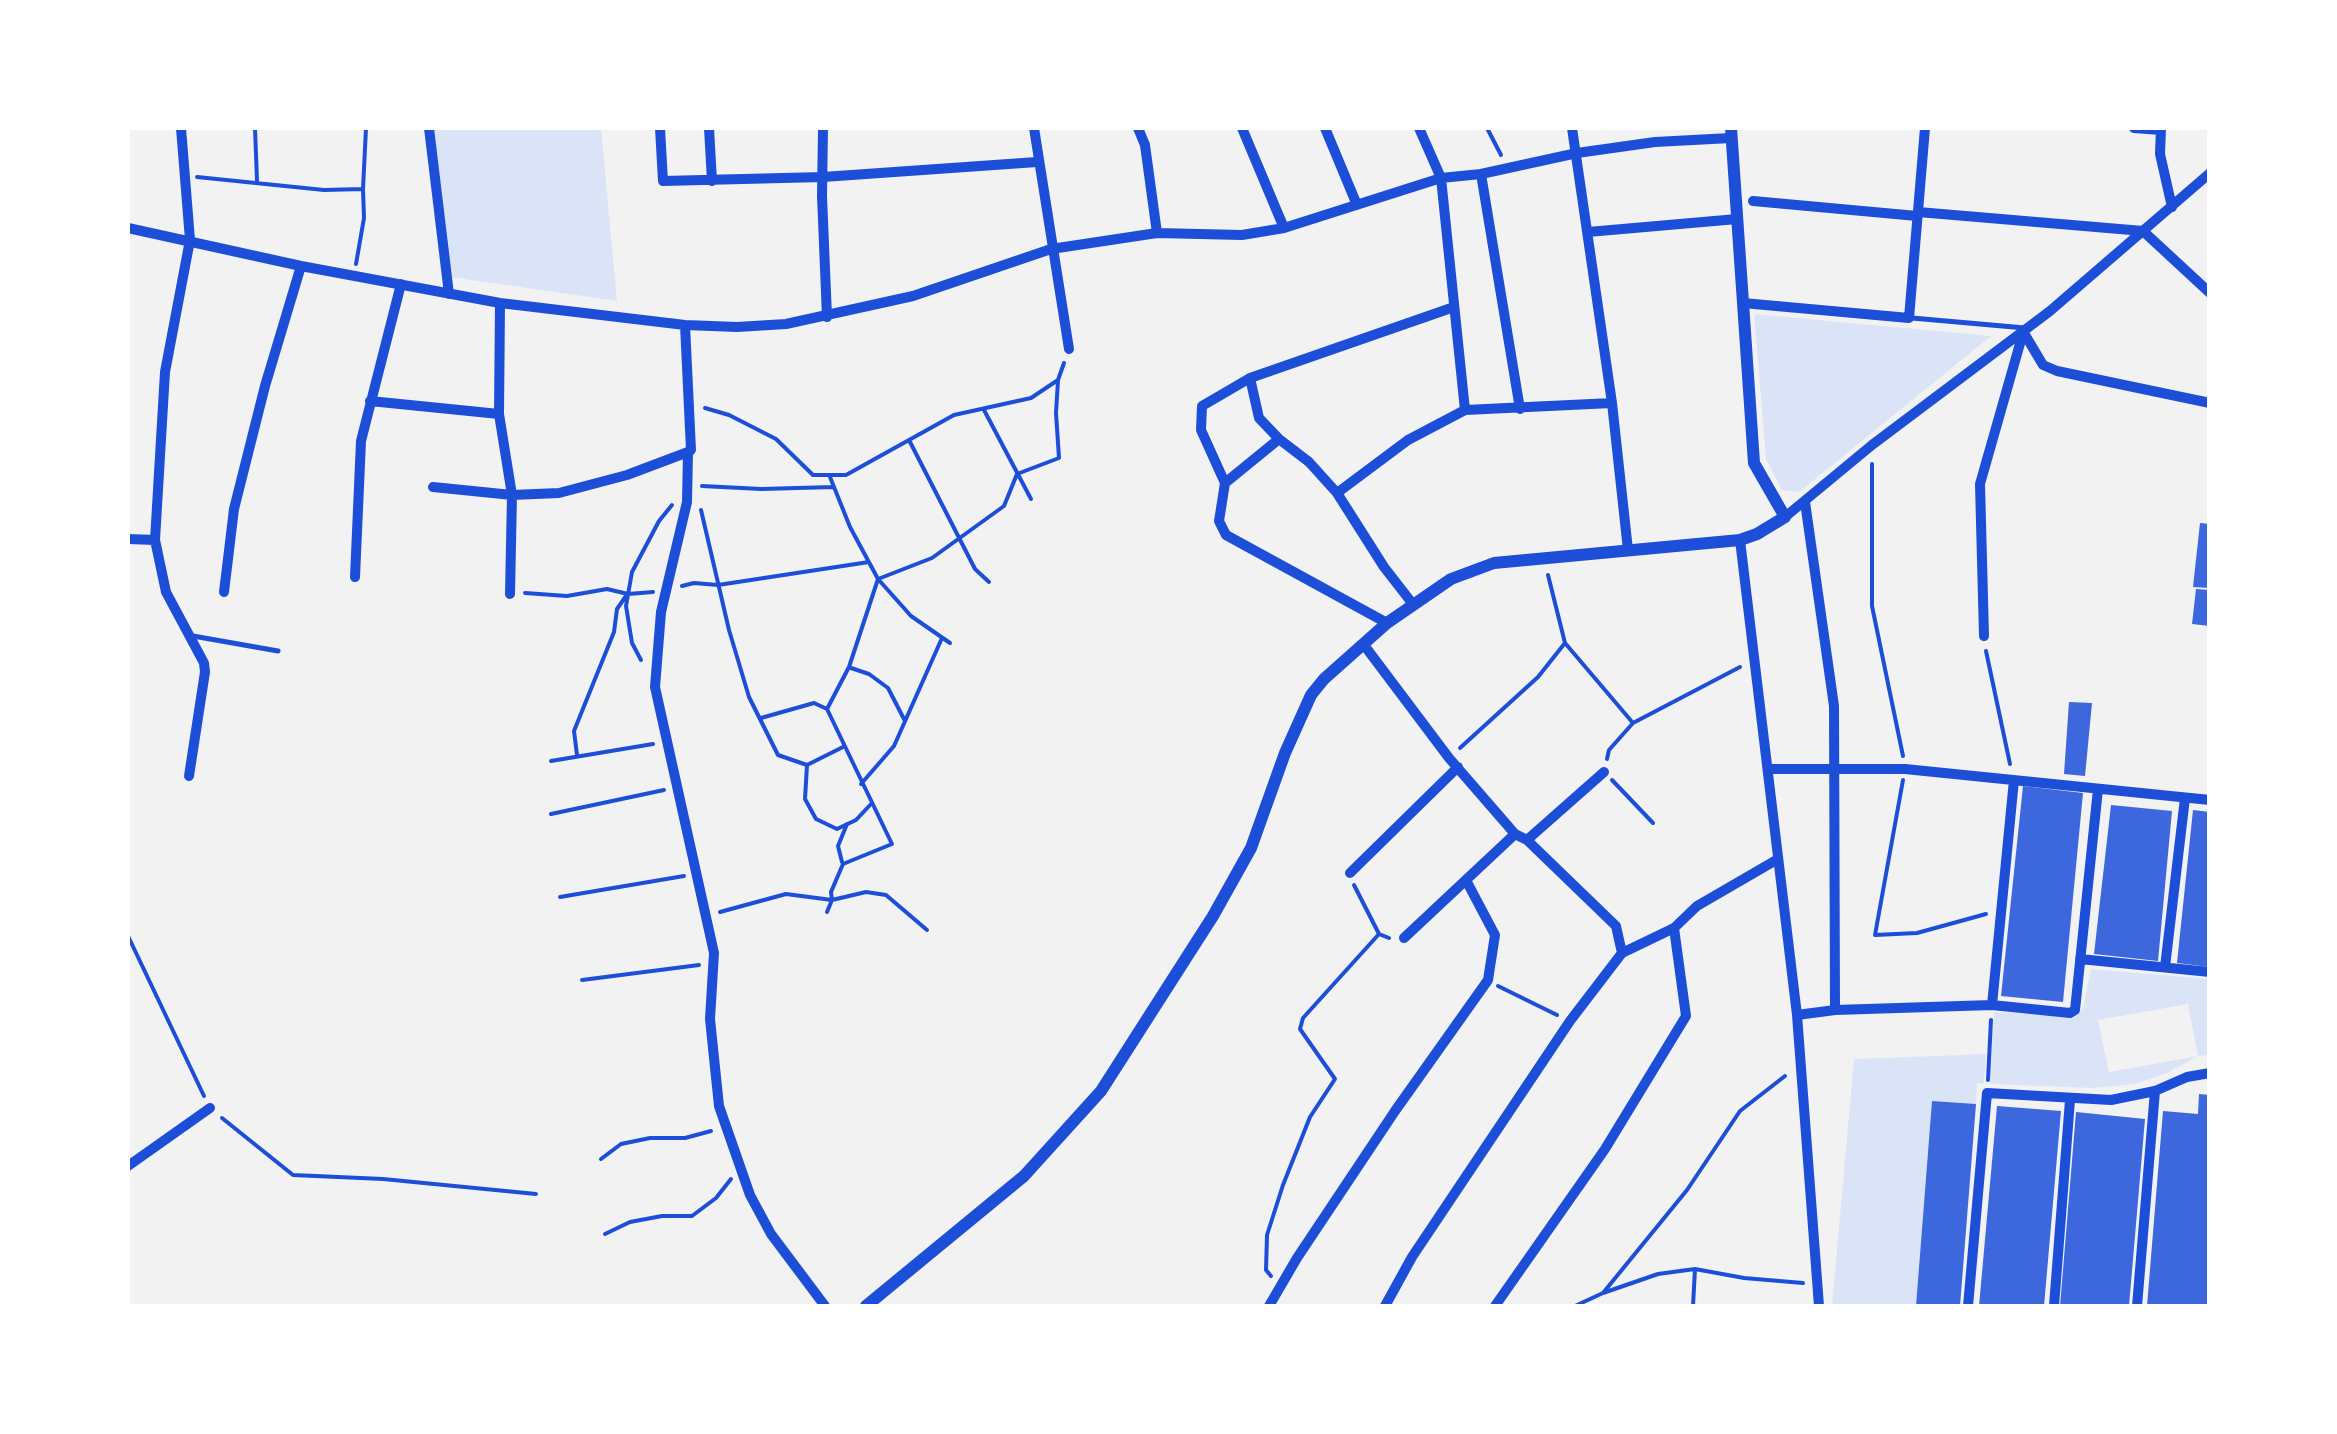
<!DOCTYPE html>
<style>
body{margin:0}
#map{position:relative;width:2337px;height:1434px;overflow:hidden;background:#f2f2f2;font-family:"Public Sans",sans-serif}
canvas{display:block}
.frame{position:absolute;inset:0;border:130px solid #fff;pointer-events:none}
</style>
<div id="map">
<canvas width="2337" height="1434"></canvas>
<div class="frame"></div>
</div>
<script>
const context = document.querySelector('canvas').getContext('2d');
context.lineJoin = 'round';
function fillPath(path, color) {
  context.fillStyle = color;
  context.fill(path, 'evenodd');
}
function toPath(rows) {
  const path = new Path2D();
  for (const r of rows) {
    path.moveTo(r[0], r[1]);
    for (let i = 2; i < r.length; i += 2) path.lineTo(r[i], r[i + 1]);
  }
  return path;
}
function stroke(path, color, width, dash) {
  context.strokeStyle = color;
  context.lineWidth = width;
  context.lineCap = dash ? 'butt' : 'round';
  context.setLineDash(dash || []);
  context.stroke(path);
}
fillPath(toPath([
 [434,128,601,128,617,301,451,277],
 [1754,314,1991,336,1799,492,1782,490,1766,459],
 [2091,969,2209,979,2209,1055,2198,1056,2167,1073,2135,1084,2092,1088,1990,1084,1994,1012,2075,1017,2083,1009],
 [2188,1004,2198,1056,2109,1072,2098,1020],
 [1986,1054,1984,1083,1977,1083,1976,1104,1932,1101,1916,1306,1832,1306,1854,1059]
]), '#dbe4f7');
fillPath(toPath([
 [2200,523,2210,524,2210,588,2193,587],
 [2196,589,2210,590,2210,626,2192,624],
 [2069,702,2092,703,2085,776,2064,774],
 [2023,786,2083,793,2063,1002,2001,996],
 [2111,805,2172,811,2158,961,2094,954],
 [2193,810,2210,812,2210,967,2177,963],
 [2199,1094,2210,1095,2210,1306,2147,1306,2163,1111,2198,1114],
 [1932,1101,1976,1104,1960,1306,1916,1306],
 [1997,1106,2061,1111,2044,1306,1979,1306],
 [2076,1112,2145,1119,2129,1306,2060,1306]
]), '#3d67dc');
stroke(toPath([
 [255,128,257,181],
 [1487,128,1501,155],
 [197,177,324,190,363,189,366,128],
 [356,264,364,218,363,189],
 [705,408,729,415,776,439,813,475,846,475,954,415,1031,398,1058,380,1064,363],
 [984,410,1031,499],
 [909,440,975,569,989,582],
 [1872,464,1872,606,1903,756],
 [830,477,850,527,878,579,911,616,950,643],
 [702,486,761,489,834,487],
 [701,510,729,630,749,697,778,755,807,765,805,799,816,819,837,829,856,820,871,804],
 [1548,575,1565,643,1633,723],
 [682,586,694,583,718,585,869,562],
 [525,593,567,596,607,589,628,594,653,592],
 [1986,651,2010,764],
 [641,660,632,643,626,606,632,572,659,521,672,505],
 [851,668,869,674,888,688,905,721],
 [761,718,814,703,827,709],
 [1460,748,1538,677,1565,643],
 [577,755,574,731,614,632,617,609,626,596],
 [1607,759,1609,750,1633,723,1740,667],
 [551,761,653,744],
 [807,765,843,747],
 [1612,780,1653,823],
 [1903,780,1875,935,1917,933,1986,914],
 [861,784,894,746,942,638],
 [551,814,664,790],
 [842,862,838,846,847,824],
 [1354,885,1379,934,1389,938],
 [560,897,684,876],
 [720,912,786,894,832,900,866,892,886,895,927,930],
 [827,912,832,900,831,892,843,864,892,844,827,709,849,667,878,579,932,558,1004,506,1017,474,1059,458,1056,413,1058,380],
 [128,936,204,1096],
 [582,980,699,965],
 [1498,986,1557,1015],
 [1988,1080,1991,1020],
 [222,1118,293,1175,383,1179,536,1194],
 [601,1159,621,1144,650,1138,685,1138,711,1131],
 [605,1234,630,1222,662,1216,692,1216,716,1198,731,1179],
 [1271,1276,1266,1270,1267,1235,1283,1185,1310,1117,1335,1079,1300,1029,1303,1018,1379,934],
 [1603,1293,1687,1190,1740,1111,1785,1076],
 [1575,1306,1603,1293,1658,1274,1695,1269,1744,1278,1803,1283],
 [1693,1306,1695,1269]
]), '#1d4ed8', 4);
stroke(toPath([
 [1912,318,2025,328],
 [193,636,278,651]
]), '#1d4ed8', 5);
stroke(toPath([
 [181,128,190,240,165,372,155,540,166,592,204,663,205,672,189,776],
 [429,128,449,294],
 [660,128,663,181,823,177,1037,162],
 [709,128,712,181],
 [823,128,822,196,827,317],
 [1034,128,1069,349],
 [1138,128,1145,145,1157,233],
 [1242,128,1284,228],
 [1325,128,1357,205],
 [1419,128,1441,178,1465,410],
 [1572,128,1612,403,1628,550],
 [2134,128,2161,130],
 [2161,128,2160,154,2172,207],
 [1481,174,1520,409],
 [1753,201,1917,216],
 [1918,212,2143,231,2210,293],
 [128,228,301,266,500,303,685,325,737,327,786,324,913,296,1051,249,1157,233,1242,235,1284,228,1441,178,1481,174,1577,153,1655,142,1731,138],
 [1588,232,1737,219],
 [500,303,499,414,512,495,510,594],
 [1743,303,1909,318,1925,128],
 [685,325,691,450,688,452,687,502,661,612,655,687,714,953,710,1019,719,1106,750,1195,771,1234,825,1306],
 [2024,333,2043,365,2057,371,2210,403],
 [1250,378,1259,418,1279,439,1309,462,1337,493,1384,567,1412,603],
 [370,401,499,414],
 [1279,439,1225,483,1219,521,1226,535,1387,623],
 [1225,483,1201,430,1202,406,1250,378,1454,307],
 [433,487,512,495,559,493,627,475,688,452],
 [1337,493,1408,440,1465,410,1612,403],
 [1805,502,1834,706,1835,1010],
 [1785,517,1872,445,2050,311,2210,173],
 [128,539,155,540],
 [1740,540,1797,1015,1819,1306],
 [355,577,361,441,401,284],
 [224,592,234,509,265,386,301,266],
 [1984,636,1980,484,2023,333],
 [1364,645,1449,758,1515,834,1527,840,1616,926,1622,953],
 [1768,769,1905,769,2210,800],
 [1527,840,1604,772],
 [1350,873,1458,767],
 [1404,938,1515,834],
 [2080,959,2210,972],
 [2165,967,2185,798],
 [1992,1005,2014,780],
 [1797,1015,1835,1010,1992,1005,2070,1013,2075,1010,2098,789],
 [128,1166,210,1108],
 [1269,1306,1297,1258,1395,1111,1488,980,1495,935,1467,882],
 [1385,1306,1412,1257,1570,1021,1622,953,1674,928,1697,906,1778,859],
 [1495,1306,1605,1149,1686,1016,1674,928],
 [1968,1306,1987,1093,2111,1100,2155,1091,2187,1077,2210,1073],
 [2054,1306,2070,1100],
 [2137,1306,2155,1091]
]), '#1d4ed8', 10);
stroke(toPath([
 [866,1306,1024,1176,1101,1091,1213,916,1251,848,1285,753,1311,695,1324,679,1387,623,1451,579,1494,563,1740,540,1757,534,1785,517,1754,463,1731,128]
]), '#1d4ed8', 12);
</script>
